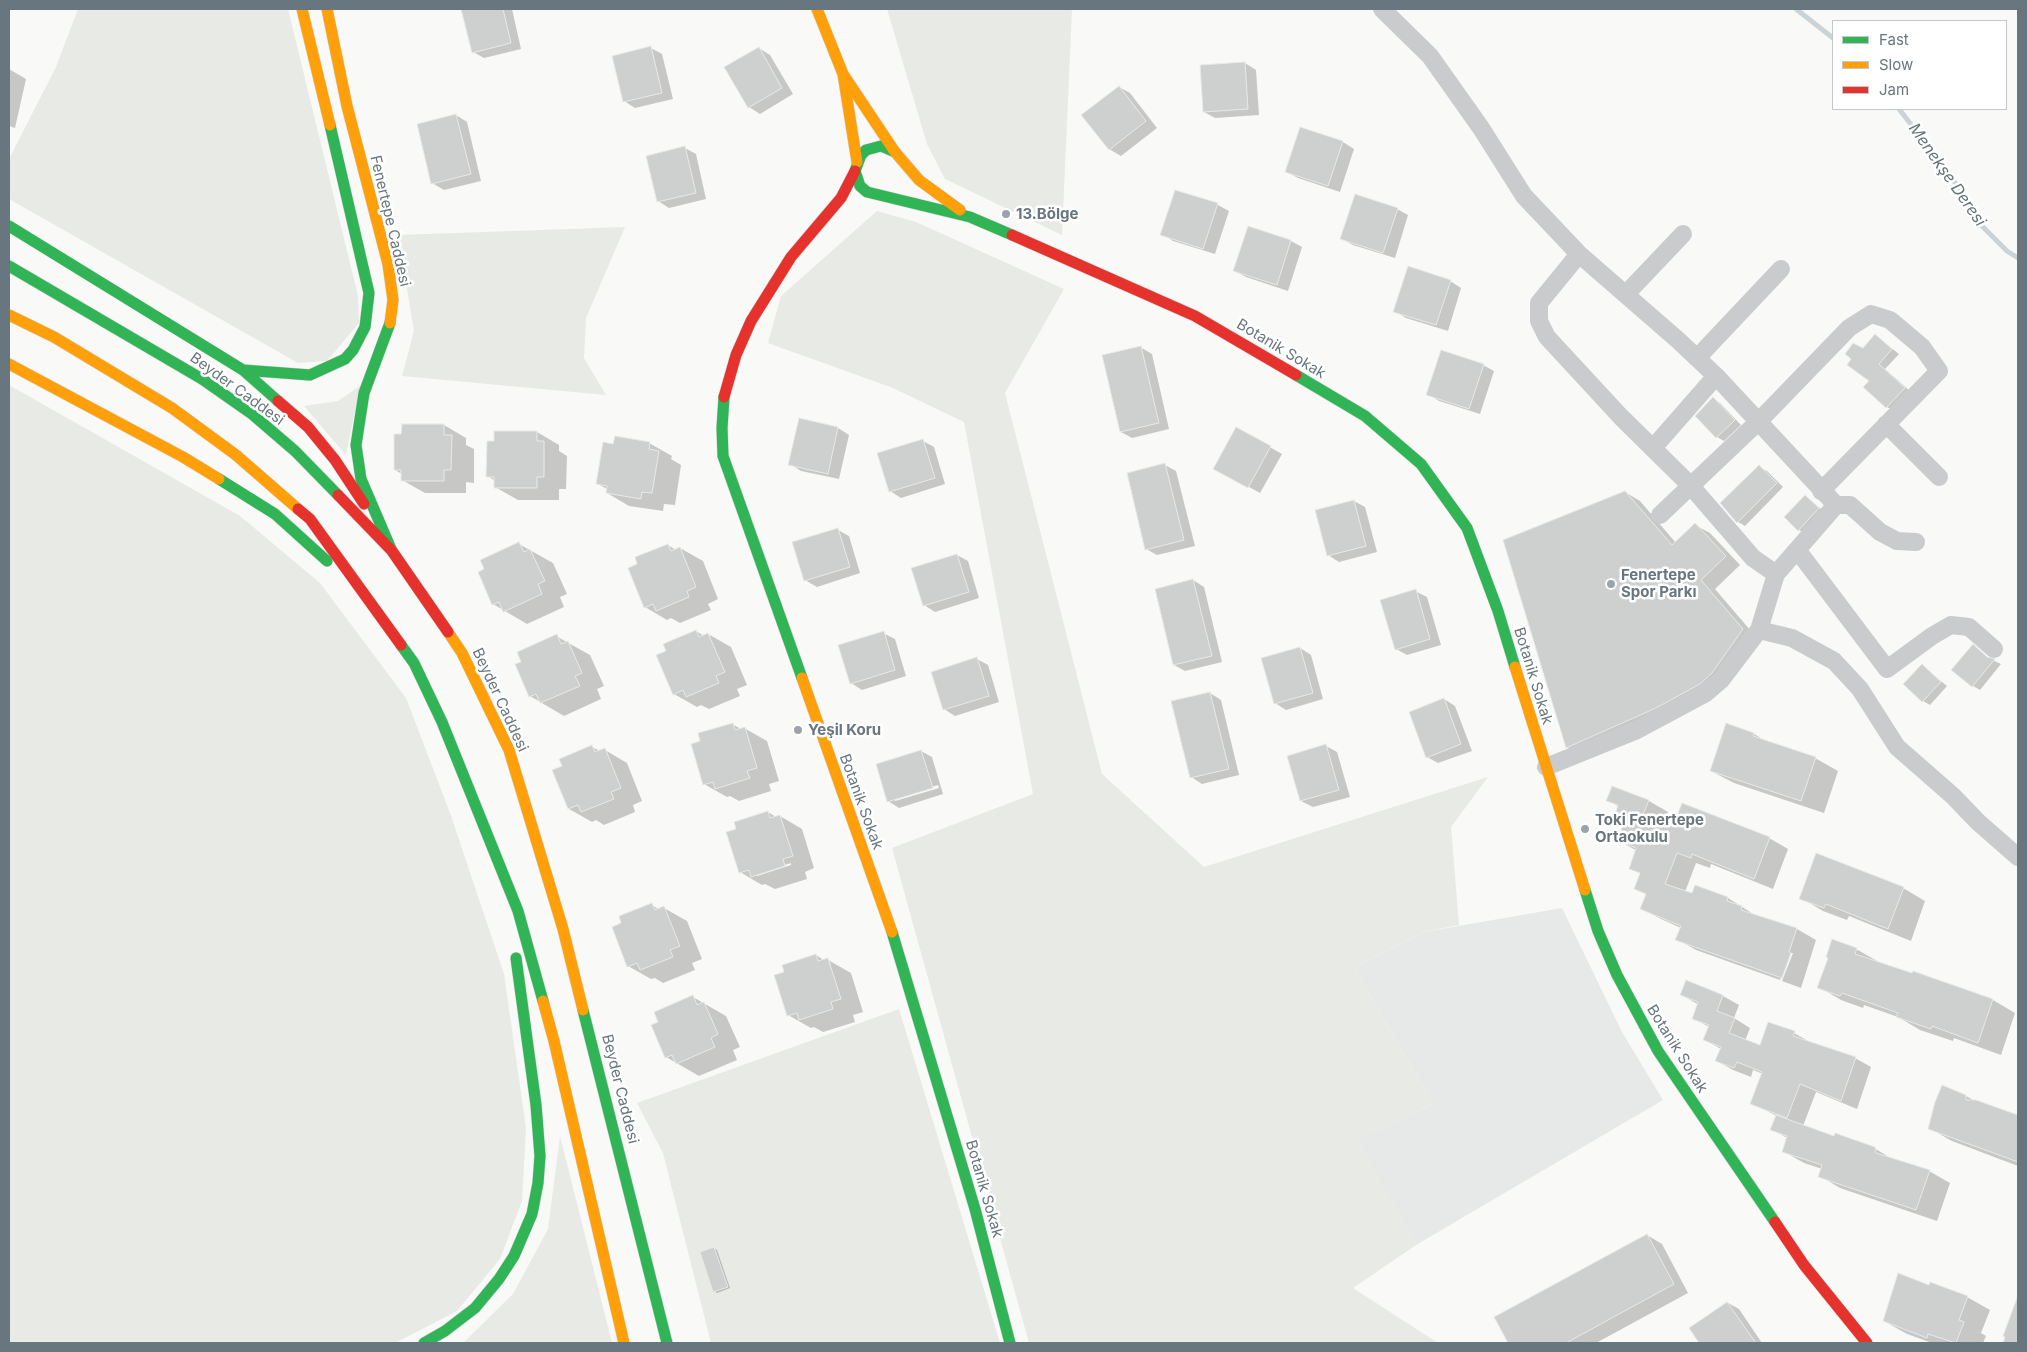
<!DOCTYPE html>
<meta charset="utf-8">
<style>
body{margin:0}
#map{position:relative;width:2027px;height:1352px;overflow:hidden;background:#f9f9f8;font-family:Inter,sans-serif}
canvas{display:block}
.frame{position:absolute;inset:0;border:10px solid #67767f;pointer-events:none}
.legend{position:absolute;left:1832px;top:20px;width:175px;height:90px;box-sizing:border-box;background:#fff;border:1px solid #c2c8cc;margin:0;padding:6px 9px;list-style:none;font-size:15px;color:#67767f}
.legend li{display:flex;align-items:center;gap:10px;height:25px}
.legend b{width:25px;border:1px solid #c2c8cc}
</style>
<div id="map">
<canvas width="2027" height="1352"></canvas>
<div class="frame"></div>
<ul class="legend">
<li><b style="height:6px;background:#30b455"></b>Fast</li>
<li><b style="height:6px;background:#ff9f0a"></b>Slow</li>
<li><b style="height:6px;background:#e5322d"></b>Jam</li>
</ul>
</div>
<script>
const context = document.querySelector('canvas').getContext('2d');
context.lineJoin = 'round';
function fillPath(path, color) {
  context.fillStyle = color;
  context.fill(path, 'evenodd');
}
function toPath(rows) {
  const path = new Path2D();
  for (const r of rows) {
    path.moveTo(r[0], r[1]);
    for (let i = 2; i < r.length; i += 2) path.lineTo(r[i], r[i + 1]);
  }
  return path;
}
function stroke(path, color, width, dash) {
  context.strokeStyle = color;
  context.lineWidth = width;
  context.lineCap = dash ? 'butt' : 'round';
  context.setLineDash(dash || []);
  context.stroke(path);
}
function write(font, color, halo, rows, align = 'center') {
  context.font = font + ' Inter,sans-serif';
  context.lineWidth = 5;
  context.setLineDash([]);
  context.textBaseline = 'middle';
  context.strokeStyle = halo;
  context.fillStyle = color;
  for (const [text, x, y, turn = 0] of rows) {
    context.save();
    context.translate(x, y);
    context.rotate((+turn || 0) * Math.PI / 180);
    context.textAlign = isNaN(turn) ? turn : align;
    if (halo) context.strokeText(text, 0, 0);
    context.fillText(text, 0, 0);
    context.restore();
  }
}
fillPath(toPath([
 [1562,908,1622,1032,1663,1100,1416,1245,1357,1140,1433,1104,1354,967,1424,932]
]), '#e7e9e8');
fillPath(toPath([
 [78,9,288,9,358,296,359,323,327,361,298,363,9,199,9,159,56,67],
 [887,9,1072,9,1062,235,945,179,927,144],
 [877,211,916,222,1064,289,1005,393,1102,774,1204,867,1488,777,1451,827,1459,925,1424,932,1354,967,1433,1104,1358,1140,1416,1245,1353,1288,1438,1343,1029,1343,892,848,1033,794,964,422,893,388,768,343,781,296],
 [625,227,586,318,584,358,606,395,402,376,414,331,398,235],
 [9,385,240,516,320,583,406,698,450,813,504,974,526,1128,522,1201,500,1259,457,1311,395,1343,9,1343],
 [360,386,346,455,304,406,338,401],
 [899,1009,1000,1343,711,1343,663,1153,637,1103],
 [560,1136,612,1343,463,1343,513,1294,548,1229]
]), '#e8eae6');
fillPath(toPath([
 [462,9,512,9,521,49,484,58,473,52],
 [651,48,662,54,673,99,635,108,624,101],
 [759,48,770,55,793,94,760,114,749,107],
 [1245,63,1256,70,1259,115,1215,118,1204,112],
 [9,69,26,79,15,128,9,126],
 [1119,87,1130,93,1157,128,1121,156,1109,149],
 [456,115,467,122,481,181,444,190,432,183],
 [1343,142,1354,149,1340,192,1298,178,1287,172],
 [685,148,696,154,706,199,669,208,658,201],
 [1176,191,1218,205,1229,211,1215,254,1173,241,1162,234],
 [1397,209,1408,215,1395,258,1353,245,1342,239],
 [1291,241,1302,247,1288,291,1246,277,1235,271],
 [1450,281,1461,288,1448,331,1406,318,1395,311],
 [1876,336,1899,354,1885,369,1911,392,1894,411,1887,407,1865,387,1871,381,1864,350],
 [1140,347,1152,354,1169,429,1132,438,1121,432],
 [1483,365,1494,371,1480,414,1439,401,1428,394],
 [1713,399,1720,403,1741,425,1724,441,1717,437],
 [444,425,466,438,466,445,474,449,474,483,466,482,466,493,425,493,402,480,402,474,395,470],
 [838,428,849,435,839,479,801,471,790,464],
 [1236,428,1282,454,1260,493,1215,468],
 [537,432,559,445,559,451,567,456,566,489,559,489,559,500,518,500,495,487,495,481,488,476],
 [923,441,934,447,945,484,901,498,890,491],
 [649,443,672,456,671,459,681,465,675,505,664,504,663,511,629,506,607,493,607,489,598,484],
 [1165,465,1176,471,1195,546,1157,555,1146,549],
 [1759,467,1767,471,1783,487,1745,526,1738,522],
 [1625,492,1640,501,1676,543,1695,525,1710,533,1740,565,1715,589,1757,638,1671,716,1581,755,1567,747],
 [1805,496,1826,513,1806,534,1799,530],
 [1354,501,1365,507,1377,552,1339,562,1328,555],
 [838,530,849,536,860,573,817,587,805,580],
 [519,544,553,563,567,594,560,597,564,607,527,624,493,604],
 [668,545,676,550,680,548,703,561,718,599,708,604,711,610,680,623,671,618,667,620,645,607,639,565],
 [957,555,968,561,979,598,935,612,924,605],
 [1193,580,1204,587,1222,662,1185,671,1174,665],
 [1415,591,1427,597,1441,645,1407,655,1396,649],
 [696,631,704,636,708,634,731,647,747,685,737,689,740,696,709,709,701,705,697,707,674,694,667,652],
 [883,633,895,639,906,676,862,690,851,683],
 [556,636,590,655,604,686,597,689,601,699,564,716,530,696,523,662],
 [1973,646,1990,659,2001,664,1980,690,1973,686],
 [1300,648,1311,655,1323,699,1286,710,1275,703],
 [977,659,988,665,999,702,955,716,944,709],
 [1922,666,1947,686,1930,705,1923,701],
 [1210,693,1221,700,1239,775,1202,784,1191,777],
 [1444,699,1455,706,1472,751,1438,763,1427,757],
 [732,724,741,729,744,728,767,741,779,781,769,784,771,791,739,801,730,796,727,797,704,784,702,741],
 [1727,725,1754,734,1769,743,1815,758,1838,771,1824,813,1734,783,1711,771],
 [1326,746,1337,752,1350,797,1313,807,1301,801,1289,756],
 [592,747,600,751,605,750,627,763,642,801,633,805,635,812,604,825,596,820,592,822,569,809,563,766],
 [921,751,932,757,943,794,899,808,888,801],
 [938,785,939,788,895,801,895,799],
 [1613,787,1649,801,1668,812,1663,824,1674,828,1769,838,1788,849,1773,889,1711,864,1710,868,1696,863,1685,892,1692,895,1695,886,1728,898,1758,917,1797,929,1816,940,1801,988,1782,981,1793,953,1790,953,1780,980,1696,950,1677,939,1681,928,1661,919,1642,909,1647,895,1635,888,1641,874,1630,868,1637,851,1618,840,1624,826,1614,820,1619,807,1608,800],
 [768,812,776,817,780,816,802,829,814,868,805,872,807,879,775,889,765,884,762,885,740,872,737,829],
 [791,863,791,865,757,876,757,874],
 [1903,888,1925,901,1911,941,1849,916,1847,920,1823,911,1801,898],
 [652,905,660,910,664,908,687,921,702,959,692,963,695,970,663,983,655,978,651,979,628,966,623,924],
 [1856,949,1879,962,1913,975,1914,972,1993,1000,2015,1013,2001,1055,1954,1038,1953,1041,1920,1030,1898,1017,1864,1005,1863,1008,1841,1000,1819,987],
 [816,955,825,961,828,960,851,973,863,1012,853,1015,855,1022,823,1032,814,1027,811,1028,788,1015,786,973],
 [1682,995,1723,996,1739,1005,1734,1018,1750,1028,1745,1041,1761,1047,1794,1033,1810,1042,1855,1058,1871,1067,1857,1109,1816,1092,1803,1126,1834,1138,1874,1148,1894,1160,1929,1171,1950,1183,1937,1221,1840,1188,1820,1176,1822,1169,1804,1163,1783,1151,1787,1138,1772,1129,1777,1116,1751,1103,1763,1074,1753,1070,1751,1077,1733,1070,1717,1061,1721,1049,1705,1040,1709,1027,1693,1018,1699,1005],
 [693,997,726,1016,740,1047,733,1050,737,1060,699,1076,666,1057,659,1022],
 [1966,1096,1975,1101,2018,1116,2018,1166,1952,1141,1929,1128],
 [1647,1235,1662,1244,1688,1293,1596,1343,1510,1343,1496,1318],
 [714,1248,717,1250,730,1288,717,1293,714,1291],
 [1929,1286,1967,1297,1990,1310,1981,1333,1986,1336,1983,1343,1932,1343,1907,1334,1884,1321],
 [1728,1303,1739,1309,1762,1343,1701,1343,1691,1328]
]), '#0003');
stroke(toPath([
 [1796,9,1833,38],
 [1899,109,1952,177,1973,217,2007,251,2018,258]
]), '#ccd3d6', 5);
const building = toPath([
 [461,9,503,9,511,43,472,53,461,9],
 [651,46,662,93,623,102,612,56,651,46],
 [759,47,782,88,748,108,724,67,759,47],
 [1245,62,1248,109,1203,112,1200,65,1245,62],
 [1119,86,1146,121,1109,150,1081,115,1119,86],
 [456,114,471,174,431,184,417,124,456,114],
 [1300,127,1343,141,1328,186,1285,172,1300,127],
 [685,146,696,193,657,202,646,156,685,146],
 [1175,190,1218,203,1203,249,1160,235,1175,190],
 [1355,194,1398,208,1383,253,1340,239,1355,194],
 [1248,226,1291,240,1277,285,1233,271,1248,226],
 [1408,266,1451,280,1436,325,1393,312,1408,266],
 [1875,334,1892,349,1879,364,1905,388,1886,408,1863,387,1869,381,1847,365,1851,359,1845,354,1853,343,1863,348,1875,334],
 [1141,346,1159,423,1120,432,1102,355,1141,346],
 [1441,350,1484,364,1469,409,1426,395,1441,350],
 [1713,397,1735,420,1716,438,1695,416,1713,397],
 [799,418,838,427,828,474,788,465,799,418],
 [402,424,444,424,444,435,452,435,451,470,444,470,444,481,401,481,401,470,394,470,394,434,401,434,402,424],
 [1236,427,1271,446,1248,488,1213,469,1236,427],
 [494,431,537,431,537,441,544,441,544,477,537,477,537,488,494,488,494,477,486,477,487,441,494,441,494,431],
 [615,436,650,442,649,449,659,451,652,493,642,492,641,499,606,493,607,486,596,484,603,442,613,444,615,436],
 [923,439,935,478,889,492,877,453,923,439],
 [1165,463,1184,540,1145,550,1127,473,1165,463],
 [1759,465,1777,483,1737,523,1720,503,1759,465],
 [1625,491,1672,545,1695,523,1726,556,1701,580,1743,629,1712,673,1700,684,1656,708,1566,748,1503,540,1625,491],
 [1805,495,1819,508,1798,531,1784,517,1805,495],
 [1354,500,1366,546,1327,556,1315,510,1354,500],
 [838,528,850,567,804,581,792,542,838,528],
 [519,542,524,552,530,549,545,581,538,584,542,594,503,612,499,602,492,605,478,572,484,569,480,560,519,542],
 [668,544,671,551,680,547,696,587,687,591,689,597,656,611,653,604,644,608,628,568,637,564,635,557,668,544],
 [957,554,969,592,923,606,911,568,957,554],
 [1193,579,1212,656,1173,665,1155,589,1193,579],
 [1416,589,1430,639,1395,650,1380,600,1416,589],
 [696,630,699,637,708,633,725,672,716,676,719,683,686,697,683,690,673,695,656,655,666,651,663,644,696,630],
 [884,631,895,670,850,684,838,645,884,631],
 [557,634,561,644,568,641,582,673,575,676,580,686,540,703,536,694,529,697,515,664,521,662,517,652,557,634],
 [1973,644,1987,657,1995,659,1972,687,1951,670,1973,644],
 [1300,647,1313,693,1274,704,1261,658,1300,647],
 [977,657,989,696,943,710,931,672,977,657],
 [1922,664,1941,682,1922,702,1903,684,1922,664],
 [1210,692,1229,769,1190,778,1171,701,1210,692],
 [1444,698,1461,744,1426,758,1409,712,1444,698],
 [733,723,735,730,745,727,757,768,747,771,750,778,715,789,713,782,703,785,691,744,700,741,698,733,733,723],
 [1726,723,1754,733,1753,736,1816,757,1801,801,1710,771,1726,723],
 [1326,744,1339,790,1300,801,1287,756,1326,744],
 [592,745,595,752,605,748,621,788,611,792,614,799,581,812,578,805,568,809,552,770,562,766,559,759,592,745],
 [921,750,933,788,887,802,876,764,921,750],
 [1612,786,1649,800,1643,815,1673,826,1682,803,1770,837,1754,879,1692,854,1691,858,1677,853,1665,884,1692,893,1695,885,1728,897,1727,901,1742,906,1741,910,1797,928,1789,952,1791,953,1782,978,1675,940,1681,926,1640,909,1646,894,1634,889,1640,873,1629,869,1636,848,1617,840,1623,825,1613,821,1618,805,1606,801,1612,786],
 [768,811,770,818,780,815,793,856,783,859,785,866,751,877,749,870,739,873,726,832,736,829,734,822,768,811],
 [1816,853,1904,887,1888,929,1826,904,1824,908,1799,899,1816,853],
 [652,903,655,910,664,906,680,946,670,950,673,957,640,970,637,963,627,967,612,927,621,923,619,916,652,903],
 [1832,939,1857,948,1855,954,1912,973,1913,971,1993,999,1978,1043,1932,1026,1931,1029,1896,1017,1898,1013,1842,993,1840,996,1817,988,1828,958,1826,957,1832,939],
 [816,954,818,961,828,958,841,999,831,1002,833,1009,799,1020,797,1013,787,1016,774,975,784,972,782,965,816,954],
 [1686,980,1723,995,1717,1011,1735,1018,1729,1033,1760,1045,1768,1022,1795,1031,1793,1036,1856,1057,1841,1101,1800,1084,1787,1118,1750,1104,1762,1072,1737,1062,1734,1068,1715,1061,1721,1047,1703,1040,1709,1025,1692,1019,1698,1002,1680,995,1686,980],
 [693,995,697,1005,704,1002,718,1034,711,1038,715,1047,676,1064,672,1055,665,1058,651,1025,658,1022,654,1012,693,995],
 [1942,1085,1966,1095,1966,1100,1976,1100,2018,1115,2018,1162,1928,1129,1935,1102,1942,1085],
 [1776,1115,1834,1136,1835,1133,1875,1147,1876,1153,1930,1170,1916,1210,1818,1177,1822,1165,1782,1152,1787,1136,1770,1130,1776,1115],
 [1647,1234,1674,1284,1566,1343,1508,1343,1494,1317,1647,1234],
 [714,1247,728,1287,713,1292,700,1252,714,1247],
 [1898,1273,1929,1285,1930,1282,1968,1296,1959,1320,1964,1322,1956,1343,1928,1334,1927,1338,1883,1321,1898,1273],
 [2017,1298,2018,1299,2018,1343,2003,1343,2005,1337,2003,1336,2017,1298],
 [1727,1302,1756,1343,1699,1343,1689,1328,1727,1302]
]);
fillPath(building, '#ced0d0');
stroke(building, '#e8e8e8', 1);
const fast = toPath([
 [895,152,881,146,866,150,861,155,855,171,860,186,867,192,970,217,1012,235],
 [9,226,243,370,278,401],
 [9,266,202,379,252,414,295,451,338,495],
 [390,323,364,393,356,445,361,479,391,549],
 [243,370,310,375,345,359,353,350,365,327,369,293,330,125],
 [1296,375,1365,416,1421,464,1467,528,1498,611,1515,667],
 [724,397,722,428,723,456,802,678],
 [219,479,275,514,327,561],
 [401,645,414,663,442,722,518,911,543,1001],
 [1585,890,1598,931,1617,975,1658,1051,1775,1222],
 [892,932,975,1209,1010,1343],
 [583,1010,667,1343],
 [424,1343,445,1331,475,1308,499,1279,514,1256,532,1214,538,1183,540,1156,536,1105,516,958]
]);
const slow = toPath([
 [302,9,330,125],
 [327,9,347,106,388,264,393,300,390,323],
 [817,9,843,74,857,162],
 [843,74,895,152,919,180,960,210],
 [9,315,54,337,172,408,236,455,298,509],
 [9,364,183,457,219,479],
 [448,632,462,653,509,750,563,929,583,1010],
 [1515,667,1585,890],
 [802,678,892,932],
 [543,1001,554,1041,624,1343]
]);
const jam = toPath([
 [1012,235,1195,316,1296,375],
 [724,397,736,355,751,321,791,257,841,198,855,171],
 [278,401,308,427,335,460,364,504],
 [338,495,392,551,448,632],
 [298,509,310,519,401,645],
 [1775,1222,1804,1265,1867,1343]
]);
stroke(fast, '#d4d5d5', 12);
stroke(slow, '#d4d5d5', 12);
stroke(jam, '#d4d5d5', 12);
stroke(toPath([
 [1382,9,1430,56,1481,128,1524,196,1579,254,1679,341,1716,376,1836,505],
 [1579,254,1539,303,1539,321,1547,337,1621,417,1690,485,1753,558,1776,574],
 [1626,294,1683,234],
 [1697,358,1781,269],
 [1886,424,1939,477],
 [1653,448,1716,376],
 [1660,515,1759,421,1849,328,1871,314,1890,320,1922,347,1939,371,1821,491],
 [1798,551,1887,669,1932,636,1951,625,1969,627,1994,649],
 [1759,630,1776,574,1836,505,1850,505,1880,532,1897,541,1916,542],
 [1546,767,1635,731,1706,693,1721,680,1759,630,1792,638,1834,661,1860,689,1897,747,1953,796,1978,822,2018,857]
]), '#cacbcc', 18);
stroke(fast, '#30b455', 11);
stroke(slow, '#ff9f0a', 11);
stroke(jam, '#e5322d', 11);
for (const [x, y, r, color] of [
 [1006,214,5,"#9aa4a9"],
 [1611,584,5,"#9aa4a9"],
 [798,730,5,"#9aa4a9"],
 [1585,829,5,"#9aa4a9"]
]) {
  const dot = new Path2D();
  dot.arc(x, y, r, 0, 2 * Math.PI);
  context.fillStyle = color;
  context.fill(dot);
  stroke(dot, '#fff', 2);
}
write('bold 15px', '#67767f', '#fff', [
 ["13.Bölge",1016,214],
 ["Fenertepe",1621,575],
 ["Spor Parkı",1621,592],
 ["Yeşil Koru",808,730],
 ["Toki Fenertepe",1595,820],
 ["Ortaokulu",1595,837]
], 'left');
write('15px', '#67767f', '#fff', [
 ["Fenertepe Caddesi",390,221,77],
 ["Botanik Sokak",1281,349,31],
 ["Beyder Caddesi",237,389,36],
 ["Botanik Sokak",1533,676,73],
 ["Beyder Caddesi",500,700,65],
 ["Botanik Sokak",861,802,70],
 ["Botanik Sokak",1677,1049,58],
 ["Beyder Caddesi",620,1089,76],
 ["Botanik Sokak",984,1189,74]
]);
write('italic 16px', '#637478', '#fff', [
 ["Menekşe Deresi",1947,175,55]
]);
</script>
